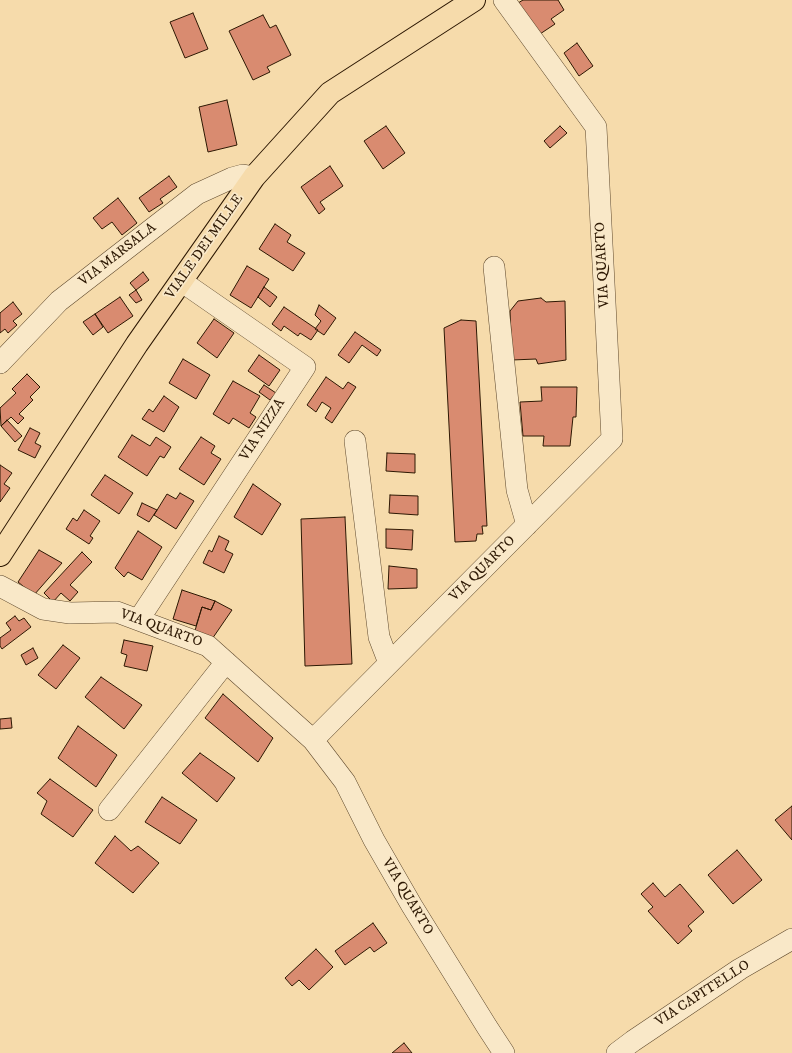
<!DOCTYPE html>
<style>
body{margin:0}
canvas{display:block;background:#f6dbab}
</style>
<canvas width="792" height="1053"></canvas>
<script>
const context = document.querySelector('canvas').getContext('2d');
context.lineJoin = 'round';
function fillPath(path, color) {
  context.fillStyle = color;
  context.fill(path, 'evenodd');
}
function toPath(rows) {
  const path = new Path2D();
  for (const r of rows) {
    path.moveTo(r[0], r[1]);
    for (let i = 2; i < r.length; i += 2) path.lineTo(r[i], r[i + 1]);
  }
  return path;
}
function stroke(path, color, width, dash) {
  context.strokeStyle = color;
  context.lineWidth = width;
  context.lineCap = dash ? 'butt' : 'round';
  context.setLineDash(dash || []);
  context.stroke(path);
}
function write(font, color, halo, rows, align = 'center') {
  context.font = font + ' "IM FELL DW Pica",serif';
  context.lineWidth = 3.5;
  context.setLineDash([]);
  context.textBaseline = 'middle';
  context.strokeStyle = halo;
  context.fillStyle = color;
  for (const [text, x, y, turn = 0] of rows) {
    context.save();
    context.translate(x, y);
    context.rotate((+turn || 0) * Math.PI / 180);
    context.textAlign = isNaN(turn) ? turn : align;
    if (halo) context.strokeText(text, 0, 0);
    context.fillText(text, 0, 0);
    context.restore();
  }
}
const building = toPath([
 [523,0,558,0,564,10,551,19,555,24,540,34,518,3,523,0],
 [193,13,208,49,185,58,170,22,193,13],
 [263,15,270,28,276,25,291,55,267,67,270,72,253,80,229,31,263,15],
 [577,43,593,66,579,76,564,53,577,43],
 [227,100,237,145,208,152,199,107,227,100],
 [386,126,405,153,383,169,364,141,386,126],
 [560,126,567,133,550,148,544,141,560,126],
 [330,166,343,186,320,202,325,209,319,214,301,187,330,166],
 [169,176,177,187,160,199,163,203,149,212,139,198,169,176],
 [118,198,137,223,122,235,112,222,102,229,93,218,118,198],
 [275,224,291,235,287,242,305,253,293,271,259,249,275,224],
 [247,266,269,279,251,308,230,295,247,266],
 [143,272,149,280,136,290,130,283,143,272],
 [264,287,277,297,270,307,258,297,264,287],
 [136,290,142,300,136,303,129,295,136,290],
 [120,297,133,316,108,333,95,314,120,297],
 [541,298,546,302,565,301,566,360,538,364,536,359,512,360,510,311,518,301,541,298],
 [13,302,22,314,13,321,17,325,8,333,5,329,0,333,0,313,13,302],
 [319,305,336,318,324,335,315,329,321,321,315,315,319,305],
 [284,307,318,330,311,340,300,333,298,336,284,326,281,331,272,324,284,307],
 [95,314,103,327,93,335,83,322,95,314],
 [214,319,234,333,217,358,197,343,214,319],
 [461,320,476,321,487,526,482,526,483,534,477,534,476,541,455,542,444,328,461,320],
 [355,332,381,350,377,356,362,345,349,363,338,355,355,332],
 [259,355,280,370,269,386,248,371,259,355],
 [183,359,210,375,196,399,169,383,183,359],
 [27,374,40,387,30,397,33,400,19,414,24,418,18,424,11,417,1,426,0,408,16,393,12,389,27,374],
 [326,377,343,389,348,382,356,387,332,423,325,418,331,408,322,402,316,412,307,405,326,377],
 [233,381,260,396,250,413,256,417,249,428,233,418,229,424,213,414,233,381],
 [264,385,276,393,270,400,259,392,264,385],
 [541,387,577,387,576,417,573,417,570,446,543,446,544,436,523,436,520,402,542,401,541,387],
 [164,396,179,407,164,432,142,419,149,409,153,412,164,396],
 [7,420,22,436,15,442,1,426,7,420],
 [30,428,40,433,35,443,41,446,35,458,18,450,30,428],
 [132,435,150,446,156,437,171,447,164,458,160,456,147,476,118,457,132,435],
 [201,437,215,446,211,453,221,459,204,485,179,469,201,437],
 [387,453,415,454,415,473,386,471,387,453],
 [0,465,12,473,4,484,10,488,0,502,0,465],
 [105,475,133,493,119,514,91,495,105,475],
 [253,484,281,504,262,535,234,517,253,484],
 [180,493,194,501,176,529,154,515,167,494,176,499,180,493],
 [390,495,418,496,418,515,389,513,390,495],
 [142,503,157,510,149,522,137,515,142,503],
 [84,510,100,521,90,536,93,538,89,544,66,529,73,518,77,521,84,510],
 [345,517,352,664,305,666,301,519,345,517],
 [386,529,413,530,412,550,386,548,386,529],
 [138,531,162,547,142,580,128,572,124,577,115,568,138,531],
 [219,536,229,541,225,550,233,554,224,573,203,563,209,550,212,552,219,536],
 [39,550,62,563,34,595,18,582,39,550],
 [82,552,92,562,70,585,78,592,70,601,61,593,53,602,44,593,82,552],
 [389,566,417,569,417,588,388,589,389,566],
 [182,590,215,601,211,610,202,607,196,626,173,619,182,590],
 [215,601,232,610,210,642,194,634,202,607,211,610,215,601],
 [15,616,19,621,24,618,31,627,2,649,0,646,0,638,11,630,6,623,15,616],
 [124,640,153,646,147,671,124,666,127,655,121,653,124,640],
 [63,645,80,658,56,689,38,675,63,645],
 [33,648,38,658,26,665,21,655,33,648],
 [101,677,142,705,124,729,85,697,101,677],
 [223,694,273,738,258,762,205,718,223,694],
 [11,718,12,728,0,729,0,719,11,718],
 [78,726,117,755,96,787,58,758,78,726],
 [200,753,235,778,217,802,182,773,200,753],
 [50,779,93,810,73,837,41,814,47,801,37,793,50,779],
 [162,797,197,820,180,844,145,822,162,797],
 [792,806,792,840,775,820,792,806],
 [115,836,131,851,138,846,159,863,133,893,95,863,115,836],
 [737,850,762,880,733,904,708,875,737,850],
 [653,883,665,897,680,884,704,912,688,926,692,931,678,944,648,911,653,907,641,894,653,883],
 [373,923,387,943,374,952,370,947,345,965,335,951,373,923],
 [316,949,333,967,309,990,299,980,292,986,285,978,316,949],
 [404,1043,412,1053,392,1053,404,1043]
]);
fillPath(building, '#d98b70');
stroke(building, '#2d1803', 1);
const minor = toPath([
 [494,267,517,490,527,525],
 [0,363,59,301,197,194,232,178,243,175,254,177],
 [355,441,379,637,389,663],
 [0,586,43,609,70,613,117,612,208,646,313,740,345,782,374,840,412,906,487,1027,504,1053],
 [139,619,305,367,181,281],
 [313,740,612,439,596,127,504,0],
 [109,810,226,662],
 [617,1053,633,1041,740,969,792,939]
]);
const major = toPath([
 [0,555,137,344,254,177,330,93,474,0]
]);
stroke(minor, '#5f492d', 22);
stroke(major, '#2d1803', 24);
stroke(minor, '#f9e8c8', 21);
stroke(major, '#f6dbab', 22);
write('14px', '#2d1803', '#f9e8c8', [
 ["VIALE DEI MILLE",205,247,-55],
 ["VIA MARSALA",118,255,-38],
 ["VIA QUARTO",603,265,-93],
 ["VIA NIZZA",263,430,-57],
 ["VIA QUARTO",483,569,-45],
 ["VIA QUARTO",161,629,20],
 ["VIA QUARTO",407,897,59],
 ["VIA CAPITELLO",703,994,-33]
]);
</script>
